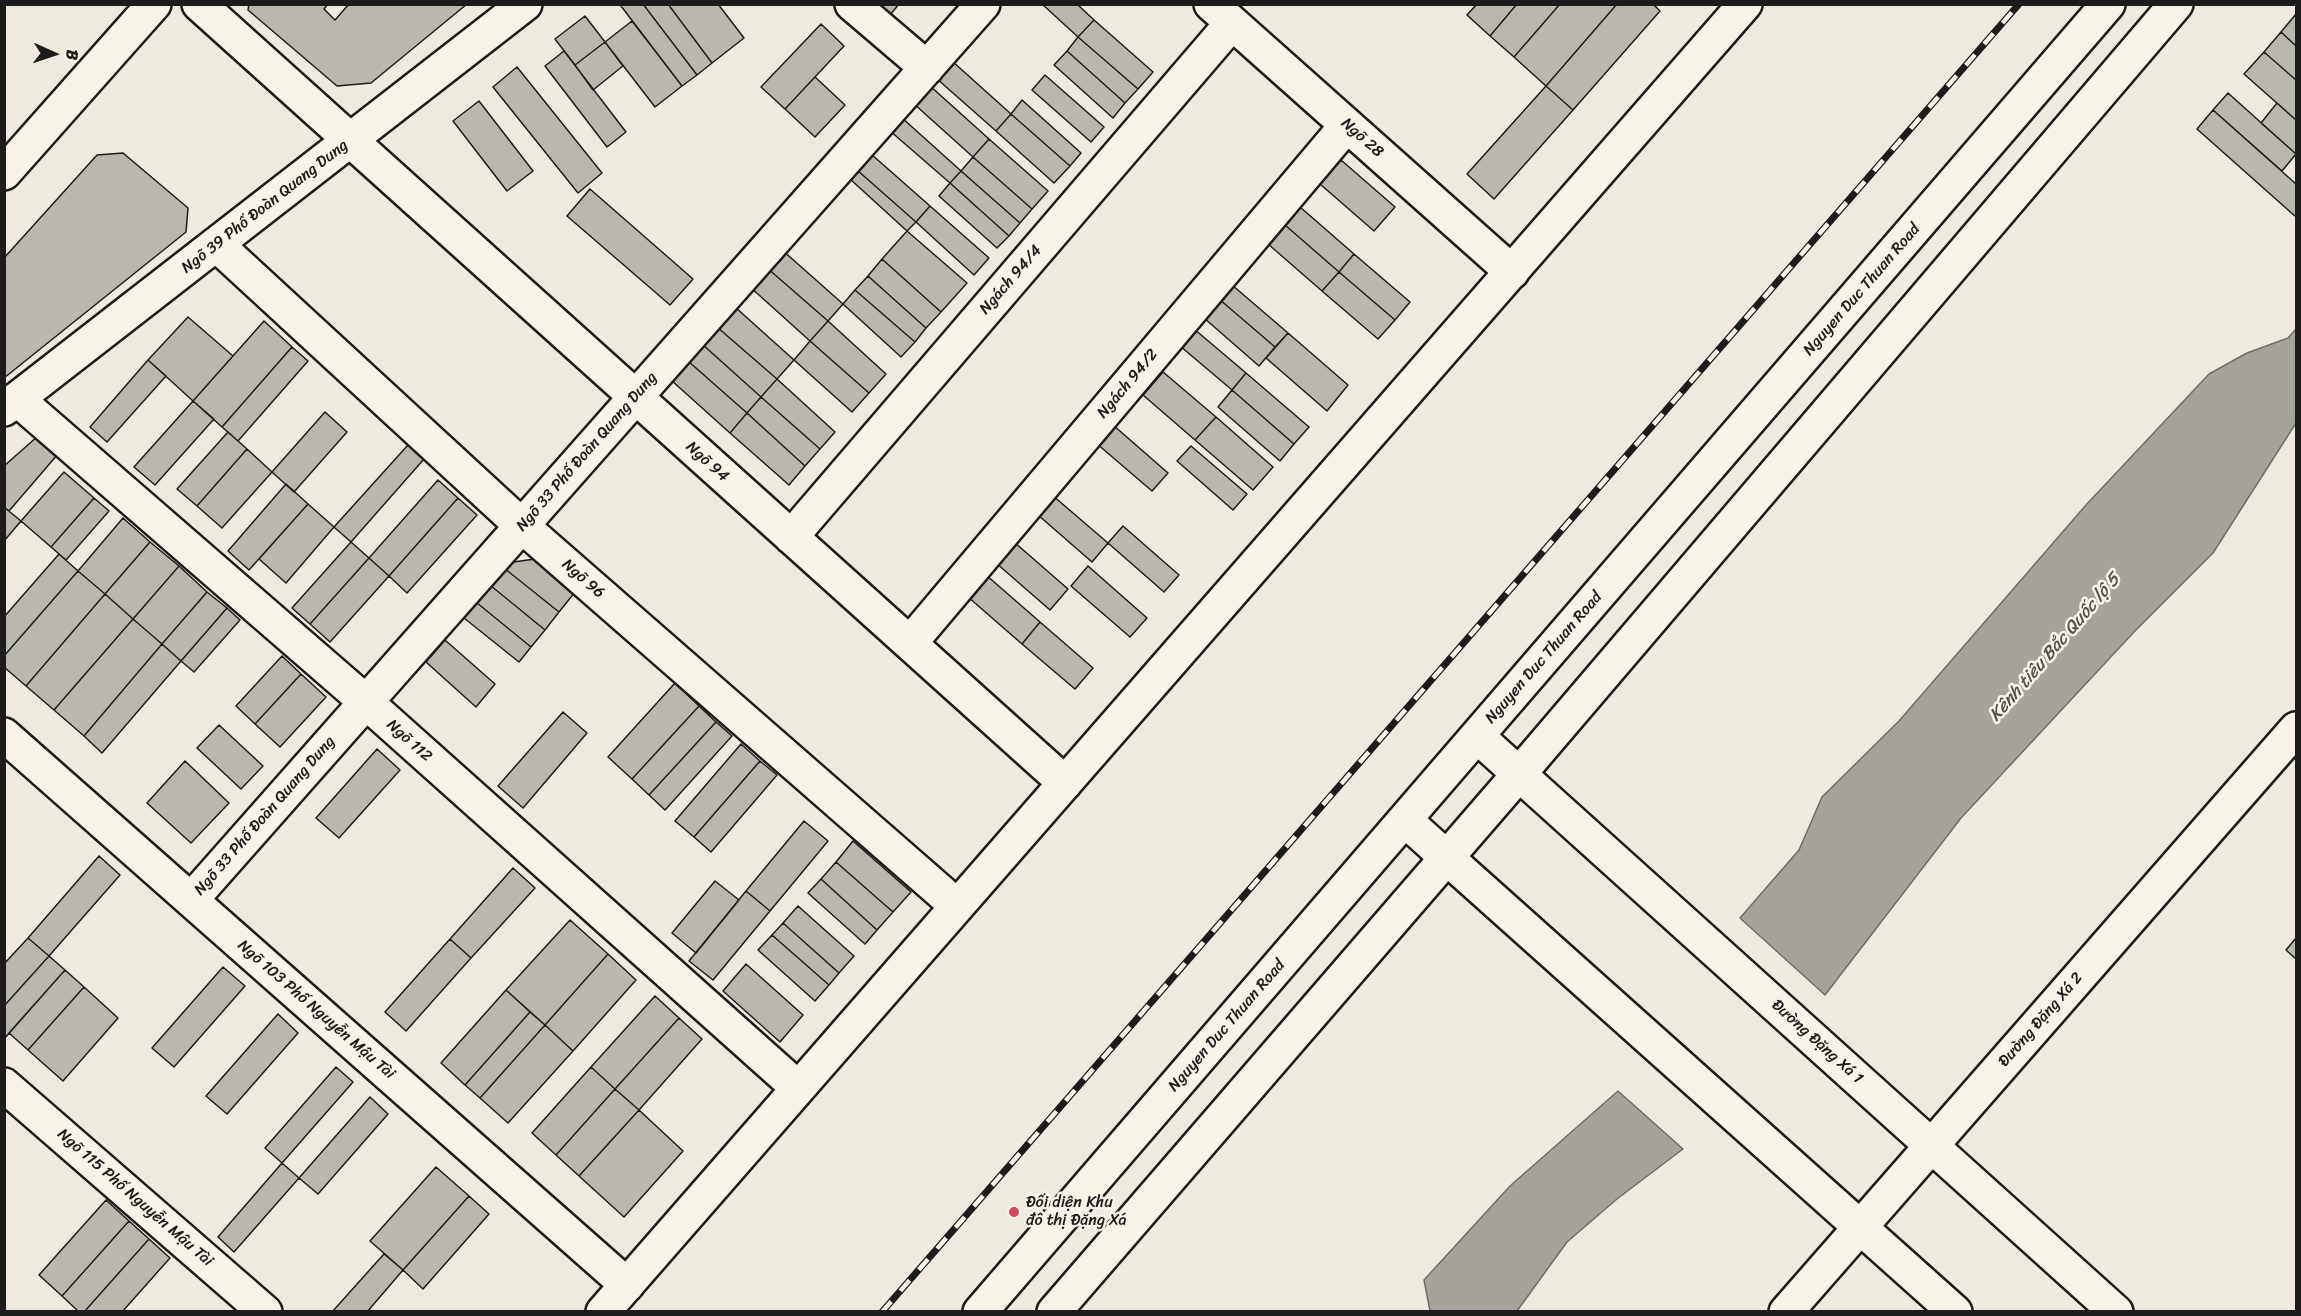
<!DOCTYPE html>
<meta charset="utf-8">
<style>
body{margin:0}
#map{position:relative;width:2301px;height:1316px;overflow:hidden;background:#eeeae0;font-family:Sriracha,sans-serif}
canvas{display:block}
.frame{position:absolute;inset:0;border:6px solid #1c1c1c;pointer-events:none}
.north{position:absolute;left:24px;top:24px;width:60px;height:60px;-webkit-text-stroke:4px #f7f3e8;paint-order:stroke;rotate:93deg;font-size:16px;font-weight:700;line-height:24px;text-align:center;color:#1c1c1c}
.north::after{content:'';display:block;margin:auto;width:21px;height:27px;background:#1c1c1c;clip-path:polygon(50% 0,100% 100%,50% 72%,0 100%)}
</style>
<div id="map">
<canvas width="2301" height="1316"></canvas>
<div class="frame"></div>
<div class="north">B</div>
</div>
<script>
const context = document.querySelector('canvas').getContext('2d');
context.lineJoin = 'round';
function fillPath(path, color) {
  context.fillStyle = color;
  context.fill(path, 'evenodd');
}
function toPath(rows) {
  const path = new Path2D();
  for (const r of rows) {
    path.moveTo(r[0], r[1]);
    for (let i = 2; i < r.length; i += 2) path.lineTo(r[i], r[i + 1]);
  }
  return path;
}
function stroke(path, color, width, dash) {
  context.strokeStyle = color;
  context.lineWidth = width;
  context.lineCap = dash ? 'butt' : 'round';
  context.setLineDash(dash || []);
  context.stroke(path);
}
function write(font, color, halo, rows, align = 'center') {
  context.font = font + ' Sriracha,sans-serif';
  context.lineWidth = 5;
  context.setLineDash([]);
  context.textBaseline = 'middle';
  context.strokeStyle = halo;
  context.fillStyle = color;
  for (const [text, x, y, turn = 0] of rows) {
    context.save();
    context.translate(x, y);
    context.rotate((+turn || 0) * Math.PI / 180);
    context.textAlign = isNaN(turn) ? turn : align;
    if (halo) context.strokeText(text, 0, 0);
    context.fillText(text, 0, 0);
    context.restore();
  }
}
const water = toPath([
 [2296,329,2296,423,2213,553,2134,632,1961,818,1825,995,1740,918,1799,850,1822,797,1899,721,2086,505,2209,374,2247,353,2288,338,2296,329],
 [1618,1091,1683,1149,1617,1199,1567,1242,1517,1311,1430,1311,1424,1280,1510,1186,1618,1091]
]);
fillPath(water, '#a6a39d');
stroke(water, '#6f6d69', 1.5);
const building = toPath([
 [249,4,328,4,324,9,335,20,349,4,467,4,371,83,337,86,248,10,249,4],
 [623,4,643,4,697,75,682,86,621,6,623,4],
 [643,4,668,4,712,63,697,75,643,4],
 [668,4,718,4,744,38,712,63,668,4],
 [877,4,899,4,890,15,877,4],
 [1042,4,1077,4,1094,20,1078,37,1042,4],
 [1477,4,1517,4,1490,36,1467,15,1477,4],
 [1517,4,1560,4,1514,57,1490,36,1517,4],
 [1560,4,1617,4,1546,86,1514,57,1560,4],
 [1617,4,1653,4,1660,11,1573,110,1546,86,1617,4],
 [2296,14,2296,46,2281,32,2296,14],
 [585,16,605,42,575,65,555,39,585,16],
 [1094,20,1153,72,1138,89,1078,37,1094,20],
 [632,21,682,86,655,107,605,42,632,21],
 [821,24,844,46,785,109,761,87,821,24],
 [2281,32,2296,46,2296,80,2264,52,2281,32],
 [1078,37,1138,89,1125,103,1067,51,1078,37],
 [605,42,623,66,593,90,575,65,605,42],
 [564,51,626,132,607,147,545,66,564,51],
 [1067,51,1125,103,1113,118,1054,65,1067,51],
 [2264,52,2296,80,2296,120,2244,74,2264,52],
 [952,61,1011,114,996,131,936,78,952,61],
 [517,67,602,173,578,193,493,87,517,67],
 [1045,75,1104,127,1091,142,1032,90,1045,75],
 [815,77,845,105,815,137,785,109,815,77],
 [929,85,989,139,973,157,913,103,929,85],
 [1546,86,1573,110,1494,199,1467,174,1546,86],
 [2228,93,2296,154,2282,171,2213,110,2228,93],
 [1022,100,1081,153,1070,166,1011,114,1022,100],
 [479,101,533,171,507,191,453,121,479,101],
 [2277,103,2296,120,2296,154,2261,123,2277,103],
 [2213,110,2296,184,2296,217,2197,129,2213,110],
 [1011,114,1070,166,1054,183,996,131,1011,114],
 [901,117,961,171,950,183,889,130,901,117],
 [989,139,1048,191,1032,209,973,157,989,139],
 [123,153,188,208,186,232,4,378,4,258,97,155,123,153],
 [871,154,930,206,916,222,857,170,871,154],
 [973,157,1032,209,1020,223,961,171,973,157],
 [1341,160,1395,207,1374,231,1320,184,1341,160],
 [857,170,916,222,907,231,850,179,857,170],
 [961,171,1020,223,1009,236,950,183,961,171],
 [950,183,1009,236,997,248,939,196,950,183],
 [590,189,693,279,670,305,567,216,590,189],
 [1292,200,1354,254,1339,272,1277,218,1292,200],
 [930,206,989,258,974,275,916,222,930,206],
 [1277,218,1339,272,1322,291,1260,237,1277,218],
 [907,231,967,283,941,312,882,259,907,231],
 [781,249,843,304,828,321,766,267,781,249],
 [1354,254,1410,302,1395,320,1339,272,1354,254],
 [882,259,941,312,926,328,868,276,882,259],
 [766,267,828,321,810,341,749,286,766,267],
 [1339,272,1395,320,1378,339,1322,291,1339,272],
 [868,276,926,328,915,342,855,290,868,276],
 [1225,279,1288,333,1275,347,1212,293,1225,279],
 [855,290,915,342,901,357,843,304,855,290],
 [1212,293,1275,347,1259,366,1196,311,1212,293],
 [735,307,794,360,777,379,717,327,735,307],
 [188,317,233,356,193,401,148,360,188,317],
 [264,321,292,347,222,427,193,401,264,321],
 [828,321,886,374,869,393,810,341,828,321],
 [1187,323,1246,373,1232,390,1173,340,1187,323],
 [717,327,777,379,761,397,702,344,717,327],
 [1288,333,1348,385,1327,411,1266,358,1288,333],
 [810,341,869,393,852,412,794,360,810,341],
 [702,344,761,397,747,413,688,361,702,344],
 [292,347,308,361,238,441,222,427,292,347],
 [148,360,166,376,107,442,90,427,148,360],
 [688,361,747,413,730,433,671,380,688,361],
 [1163,372,1216,417,1195,440,1143,395,1163,372],
 [1246,373,1309,427,1294,444,1232,390,1246,373],
 [777,379,835,432,820,449,761,397,777,379],
 [1232,390,1294,444,1280,461,1218,407,1232,390],
 [761,397,820,449,805,466,747,413,761,397],
 [193,401,214,419,155,485,134,467,193,401],
 [325,412,347,432,294,492,272,472,325,412],
 [747,413,805,466,789,485,730,433,747,413],
 [1216,417,1273,467,1253,490,1195,440,1216,417],
 [1105,418,1168,473,1152,491,1089,437,1105,418],
 [228,432,247,449,197,506,177,489,228,432],
 [38,436,58,454,9,511,4,507,4,466,38,436],
 [408,445,424,459,351,542,334,527,408,445],
 [1191,446,1247,494,1233,510,1177,461,1191,446],
 [247,449,272,472,222,528,197,506,247,449],
 [64,472,94,498,51,547,21,521,64,472],
 [438,480,458,498,389,576,369,558,438,480],
 [286,484,308,504,249,570,228,551,286,484],
 [1045,489,1108,543,1092,562,1030,508,1045,489],
 [94,498,109,511,66,560,51,547,94,498],
 [458,498,477,515,407,593,389,576,458,498],
 [308,504,334,527,286,583,259,559,308,504],
 [4,507,21,521,4,541,4,507],
 [123,518,150,542,105,594,78,571,123,518],
 [1123,526,1179,575,1164,592,1108,543,1123,526],
 [1006,535,1068,589,1050,610,988,556,1006,535],
 [150,542,179,566,133,619,105,594,150,542],
 [351,542,369,558,310,624,292,608,351,542],
 [59,554,78,571,4,656,4,617,59,554],
 [369,558,389,576,330,642,310,624,369,558],
 [535,559,575,592,559,612,499,564,535,559],
 [499,564,559,612,545,630,485,581,499,564],
 [179,566,207,592,162,644,133,619,179,566],
 [1088,566,1147,618,1130,637,1071,586,1088,566],
 [978,568,1040,622,1022,644,960,590,978,568],
 [78,571,105,594,26,686,4,667,4,656,78,571],
 [485,581,545,630,531,647,471,598,485,581],
 [207,592,227,608,181,661,162,644,207,592],
 [105,594,133,619,54,710,26,686,105,594],
 [471,598,531,647,519,662,459,614,471,598],
 [227,608,240,620,194,672,181,661,227,608],
 [133,619,162,644,84,736,54,710,133,619],
 [1040,622,1093,668,1075,689,1022,644,1040,622],
 [445,640,495,684,476,707,426,662,445,640],
 [162,644,181,661,102,753,84,736,162,644],
 [282,656,301,674,255,724,236,706,282,656],
 [301,674,326,697,280,747,255,724,301,674],
 [675,683,699,706,632,779,608,757,675,683],
 [699,706,716,722,649,795,632,779,699,706],
 [563,712,587,733,523,808,498,786,563,712],
 [716,722,732,736,665,810,649,795,716,722],
 [219,725,263,766,241,789,197,748,219,725],
 [741,744,760,761,694,837,675,821,741,744],
 [377,749,400,770,339,838,316,818,377,749],
 [185,761,229,803,191,843,147,803,185,761],
 [760,761,777,775,711,852,694,837,760,761],
 [804,821,828,841,770,911,746,891,804,821],
 [853,841,911,892,893,912,836,862,853,841],
 [99,856,120,875,49,956,28,938,99,856],
 [836,862,893,912,877,930,821,879,836,862],
 [513,868,535,888,471,958,450,939,513,868],
 [821,879,877,930,865,944,808,893,821,879],
 [715,881,739,900,696,953,672,933,715,881],
 [746,891,770,911,713,980,689,961,746,891],
 [798,906,854,956,839,973,783,923,798,906],
 [570,920,608,954,545,1025,506,990,570,920],
 [783,923,839,973,829,985,772,935,783,923],
 [772,935,829,985,815,1001,758,950,772,935],
 [28,938,49,956,4,1006,4,964,28,938],
 [2296,938,2296,959,2286,950,2296,938],
 [450,939,471,958,406,1031,385,1012,450,939],
 [608,954,636,980,573,1051,545,1025,608,954],
 [49,956,65,970,4,1039,4,1006,49,956],
 [746,964,803,1015,780,1042,723,991,746,964],
 [223,967,245,986,174,1067,152,1048,223,967],
 [65,970,84,987,28,1050,9,1033,65,970],
 [84,987,118,1018,63,1081,28,1050,84,987],
 [506,990,530,1012,465,1085,441,1063,506,990],
 [655,996,679,1018,615,1089,591,1067,655,996],
 [530,1012,545,1025,480,1098,465,1085,530,1012],
 [278,1014,298,1033,227,1114,206,1096,278,1014],
 [679,1018,702,1039,639,1110,615,1089,679,1018],
 [545,1025,573,1051,508,1123,480,1098,545,1025],
 [336,1067,353,1082,282,1163,265,1148,336,1067],
 [591,1067,615,1089,556,1155,532,1133,591,1067],
 [615,1089,639,1110,579,1176,556,1155,615,1089],
 [370,1097,388,1114,318,1194,299,1178,370,1097],
 [639,1110,683,1151,624,1217,579,1176,639,1110],
 [282,1163,299,1178,234,1252,218,1237,282,1163],
 [436,1167,469,1196,403,1270,370,1241,436,1167],
 [469,1196,489,1214,423,1289,403,1270,469,1196],
 [106,1200,129,1221,62,1296,39,1275,106,1200],
 [129,1221,149,1239,84,1312,79,1312,62,1296,129,1221],
 [149,1239,170,1258,122,1312,84,1312,149,1239],
 [384,1254,403,1270,367,1312,332,1312,384,1254]
]);
fillPath(building, '#bab7af');
stroke(building, '#1c1c1c', 1.5);
const street = toPath([
 [199,4,1065,783],
 [852,4,927,68],
 [1211,4,1512,272],
 [216,244,522,526,957,906],
 [17,399,366,702,798,1088],
 [4,409,525,4],
 [791,537,1232,23],
 [910,643,1347,125],
 [4,735,627,1285],
 [1519,774,2116,1312],
 [1446,857,1955,1312],
 [191,900,983,4],
 [4,1085,265,1312]
]);
const secondary = toPath([
 [4,173,154,4],
 [603,1312,1745,4],
 [1786,1312,2296,729]
]);
const highway = toPath([
 [1477,736,1519,774],
 [1405,820,1446,857],
 [980,1312,2108,4],
 [1054,1312,1519,774,2176,4]
]);
stroke(street, '#1c1c1c', 38);
stroke(secondary, '#1c1c1c', 38);
stroke(highway, '#1c1c1c', 38);
stroke(street, '#f7f3e8', 33);
stroke(secondary, '#f7f3e8', 33);
stroke(highway, '#f7f3e8', 33);
const rail = toPath([
 [882,1312,2019,4]
]);
stroke(rail, '#1c1c1c', 7);
stroke(rail, '#f7f3e8', 4.5, [14]);
for (const [x, y, r, color] of [
 [1014,1212,6,"#d1495b"]
]) {
  const dot = new Path2D();
  dot.arc(x, y, r, 0, 2 * Math.PI);
  context.fillStyle = color;
  context.fill(dot);
  stroke(dot, '#f7f3e8', 2);
}
write('16px', '#1c1c1c', '#f7f3e8', [
 ["Ngõ 28",1362,138,42],
 ["Ngõ 39 Phố Đoàn Quang Dung",265,207,-38],
 ["Ngách 94/4",1011,280,-49],
 ["Nguyen Duc Thuan Road",1862,290,-49],
 ["Ngách 94/2",1128,384,-50],
 ["Ngõ 33 Phố Đoàn Quang Dung",587,452,-49],
 ["Ngõ 94",707,462,42],
 ["Ngõ 96",583,579,41],
 ["Nguyen Duc Thuan Road",1544,658,-49],
 ["Ngõ 112",409,741,42],
 ["Ngõ 33 Phố Đoàn Quang Dung",265,816,-49],
 ["Ngõ 103 Phố Nguyễn Mậu Tài",316,1010,41],
 ["Đường Đặng Xá 2",2041,1020,-49],
 ["Nguyen Duc Thuan Road",1227,1026,-49],
 ["Đường Đặng Xá 1",1817,1042,42],
 ["Ngõ 115 Phố Nguyễn Mậu Tài",135,1198,41]
]);
write('16px', '#1c1c1c', '#f7f3e8', [
 ["Đối diện Khu",1026,1203],
 ["đô thị Đặng Xá",1026,1221]
], 'left');
write('italic 18px', '#535250', '#f7f3e8', [
 ["Kênh tiêu Bắc Quốc lộ 5",2055,648,-49]
]);
</script>
